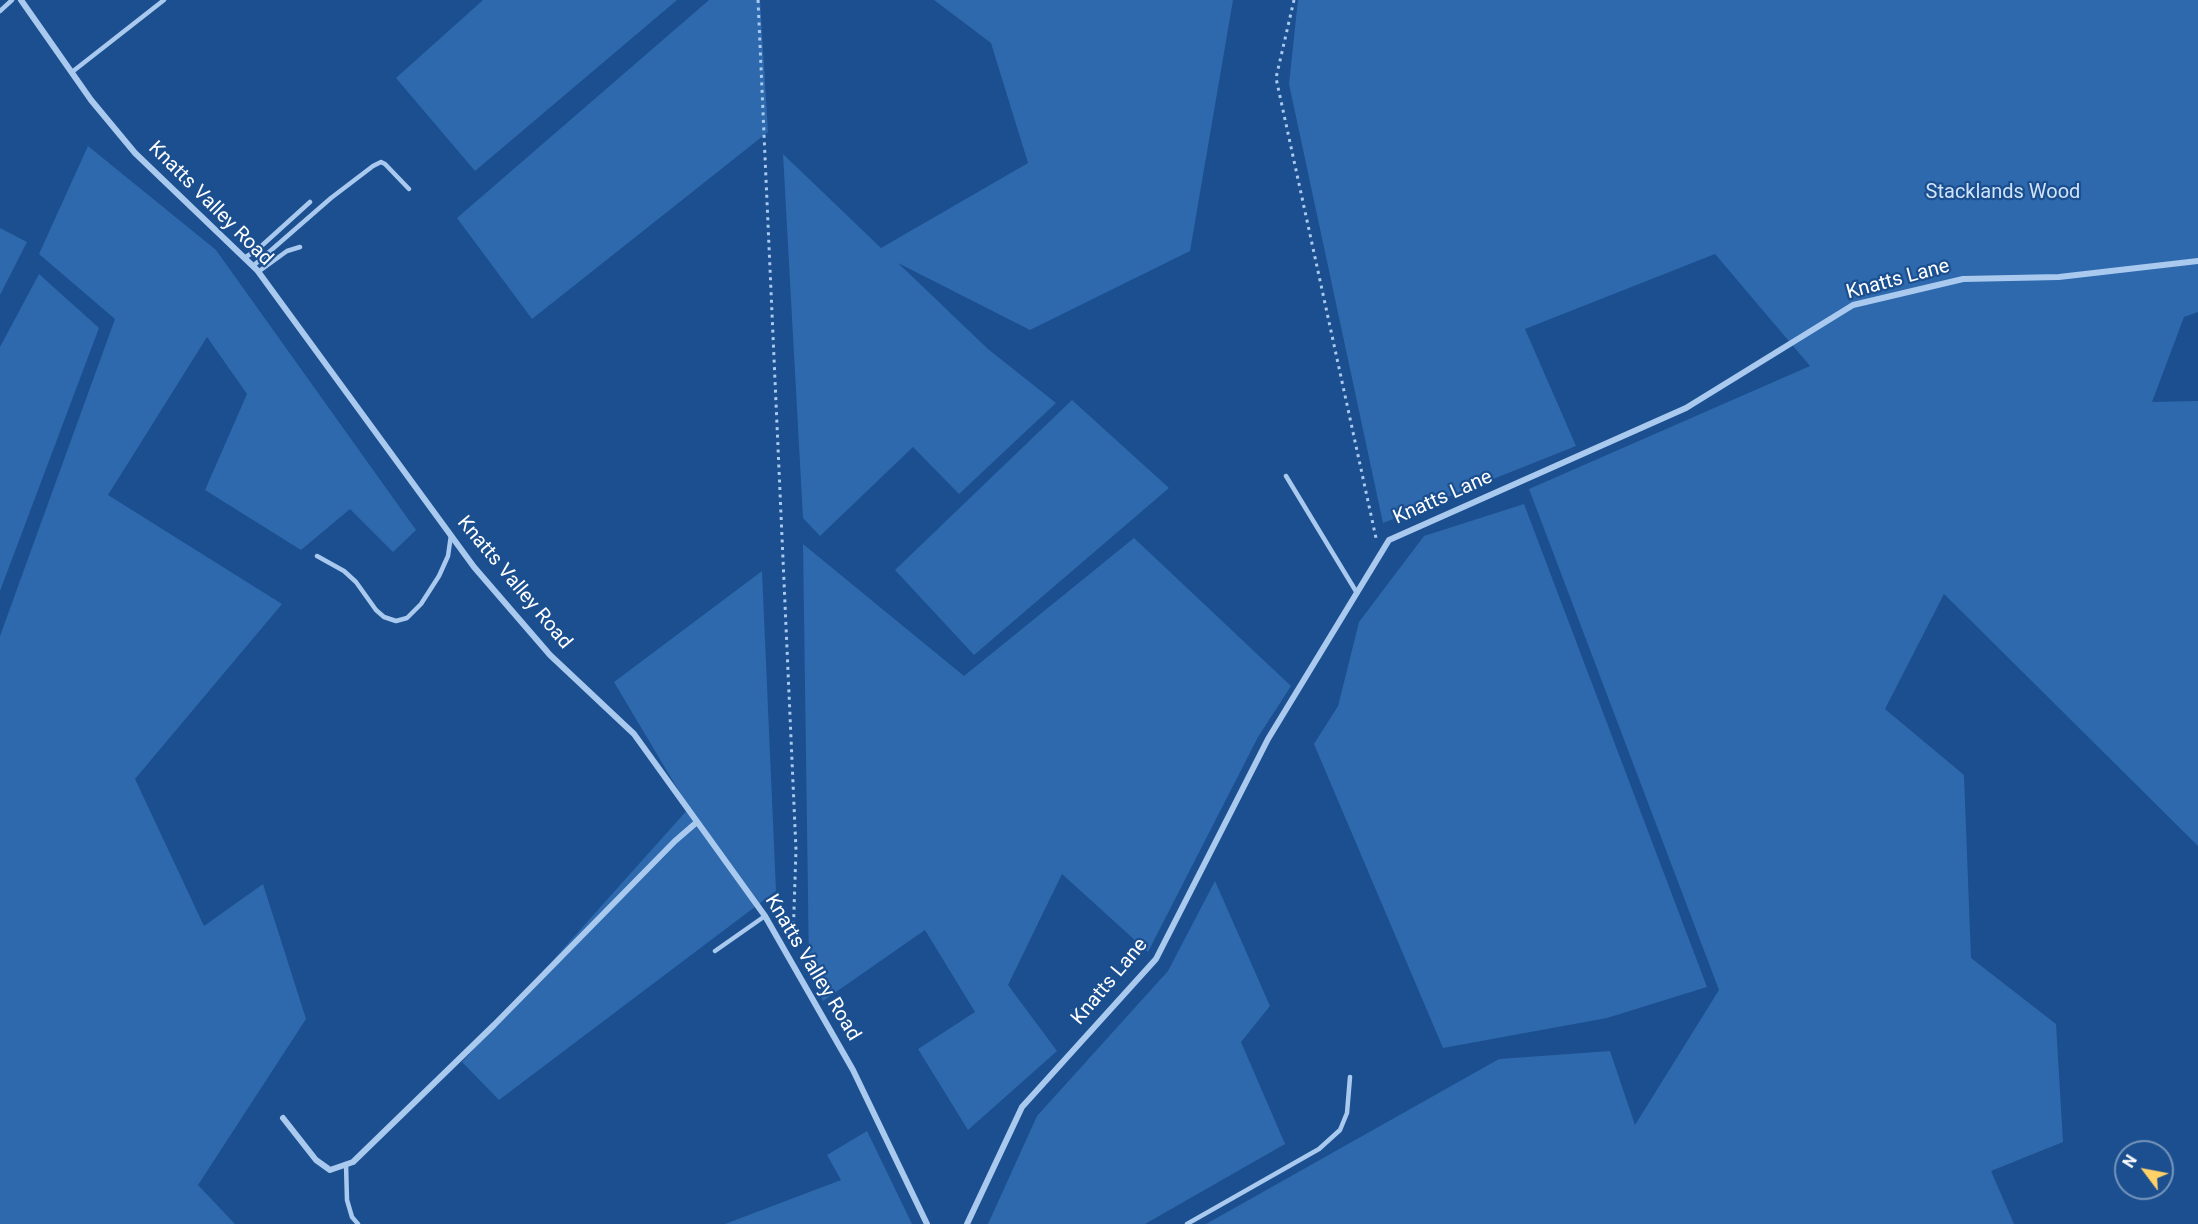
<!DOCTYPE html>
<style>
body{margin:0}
#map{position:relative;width:2198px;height:1224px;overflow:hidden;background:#1b4f8f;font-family:Roboto,sans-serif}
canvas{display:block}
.north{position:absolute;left:2114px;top:1140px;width:60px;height:60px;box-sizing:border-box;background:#1b4f8f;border:2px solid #7695bc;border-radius:50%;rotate:302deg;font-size:16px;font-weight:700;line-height:24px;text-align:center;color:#fff}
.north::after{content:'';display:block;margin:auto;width:21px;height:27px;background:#ffd166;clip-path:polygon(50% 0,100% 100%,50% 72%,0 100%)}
</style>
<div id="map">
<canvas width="2198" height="1224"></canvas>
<div class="north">N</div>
</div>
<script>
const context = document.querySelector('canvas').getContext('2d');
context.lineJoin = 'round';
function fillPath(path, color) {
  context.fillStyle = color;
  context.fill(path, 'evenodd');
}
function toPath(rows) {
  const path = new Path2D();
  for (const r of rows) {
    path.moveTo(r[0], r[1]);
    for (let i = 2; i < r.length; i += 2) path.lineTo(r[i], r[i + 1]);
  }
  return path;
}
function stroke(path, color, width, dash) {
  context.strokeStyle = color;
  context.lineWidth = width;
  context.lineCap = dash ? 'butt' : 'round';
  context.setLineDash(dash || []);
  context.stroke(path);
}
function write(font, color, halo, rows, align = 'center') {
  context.font = font + ' Roboto,sans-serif';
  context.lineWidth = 4.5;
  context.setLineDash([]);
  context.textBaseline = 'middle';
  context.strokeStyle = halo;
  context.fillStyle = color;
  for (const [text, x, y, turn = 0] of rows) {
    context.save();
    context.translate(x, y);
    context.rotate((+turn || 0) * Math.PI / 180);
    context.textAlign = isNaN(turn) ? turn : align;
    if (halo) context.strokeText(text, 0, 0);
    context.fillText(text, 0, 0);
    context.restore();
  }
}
fillPath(toPath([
 [483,0,677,0,475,171,396,78],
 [709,0,760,0,768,132,532,319,457,218],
 [934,0,1233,0,1190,251,1030,330,898,263,988,349,1056,403,959,494,913,447,820,536,803,518,783,154,881,248,1028,163,991,43],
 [1298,0,2198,0,2198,312,2184,317,2152,402,2198,401,2198,846,1944,594,1885,709,1964,775,1971,958,2056,1024,2063,1142,1991,1171,2014,1224,1206,1224,1499,1059,1610,1051,1635,1125,1719,990,1529,489,1810,366,1715,254,1525,329,1576,446,1383,523,1289,84],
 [88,146,216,250,416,530,393,552,350,509,301,550,205,490,247,394,207,337,108,495,282,604,135,779,204,926,263,884,306,1019,198,1185,235,1224,0,1224,0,636,115,319,39,254],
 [0,228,27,242,0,295],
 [39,274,99,328,0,591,0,347],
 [1072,400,1169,488,974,655,895,570],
 [1524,504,1707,987,1607,1018,1443,1048,1314,744,1338,706,1359,622,1424,536],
 [1134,538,1291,686,1258,737,1148,952,1062,874,1008,985,1057,1051,968,1130,918,1049,975,1012,925,930,823,1001,809,967,803,544,964,676],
 [762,571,776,891,499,1100,462,1062,689,808,614,682],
 [1215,881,1270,1006,1241,1042,1285,1144,1145,1224,988,1224,1037,1116,1168,971],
 [867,1131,912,1224,725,1224,841,1180,827,1155]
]), '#2e69ad');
stroke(toPath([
 [758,0,796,850,793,940],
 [1294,0,1276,78,1376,538]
]), '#a9c9ee', 3, [3, 4.5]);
stroke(toPath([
 [0,11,12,0],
 [72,72,164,0],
 [244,258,257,250,310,202],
 [253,266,331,198,373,166,381,162,385,164,409,189],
 [258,272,287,251,300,247],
 [1286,476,1357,593],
 [317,556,344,571,356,582,376,610,384,617,396,621,407,618,421,604,439,576,448,556,451,535],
 [715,951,765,916],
 [346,1164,347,1200,352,1217,358,1224],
 [1187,1224,1319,1149,1340,1130,1347,1113,1350,1077]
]), '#a9c9ee', 4.5);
stroke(toPath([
 [21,0,91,100,135,153,257,270,474,567,550,655,634,734,765,916,853,1070,927,1224],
 [283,1118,316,1160,330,1170,353,1162,494,1025,675,841,697,822],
 [967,1224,1022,1107,1156,959,1268,739,1389,540,1686,408,1853,305,1963,279,2059,277,2198,261]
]), '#a9c9ee', 6);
write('20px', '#cfe3fa', '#1b4f8f', [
 ["Stacklands Wood",2003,193]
]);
write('20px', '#fff', '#1b4f8f', [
 ["Knatts Valley Road",210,204,45],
 ["Knatts Lane",1898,280,-15],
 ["Knatts Lane",1443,498,-24],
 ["Knatts Valley Road",514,583,50],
 ["Knatts Valley Road",812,968,59],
 ["Knatts Lane",1110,982,-50]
]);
</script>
